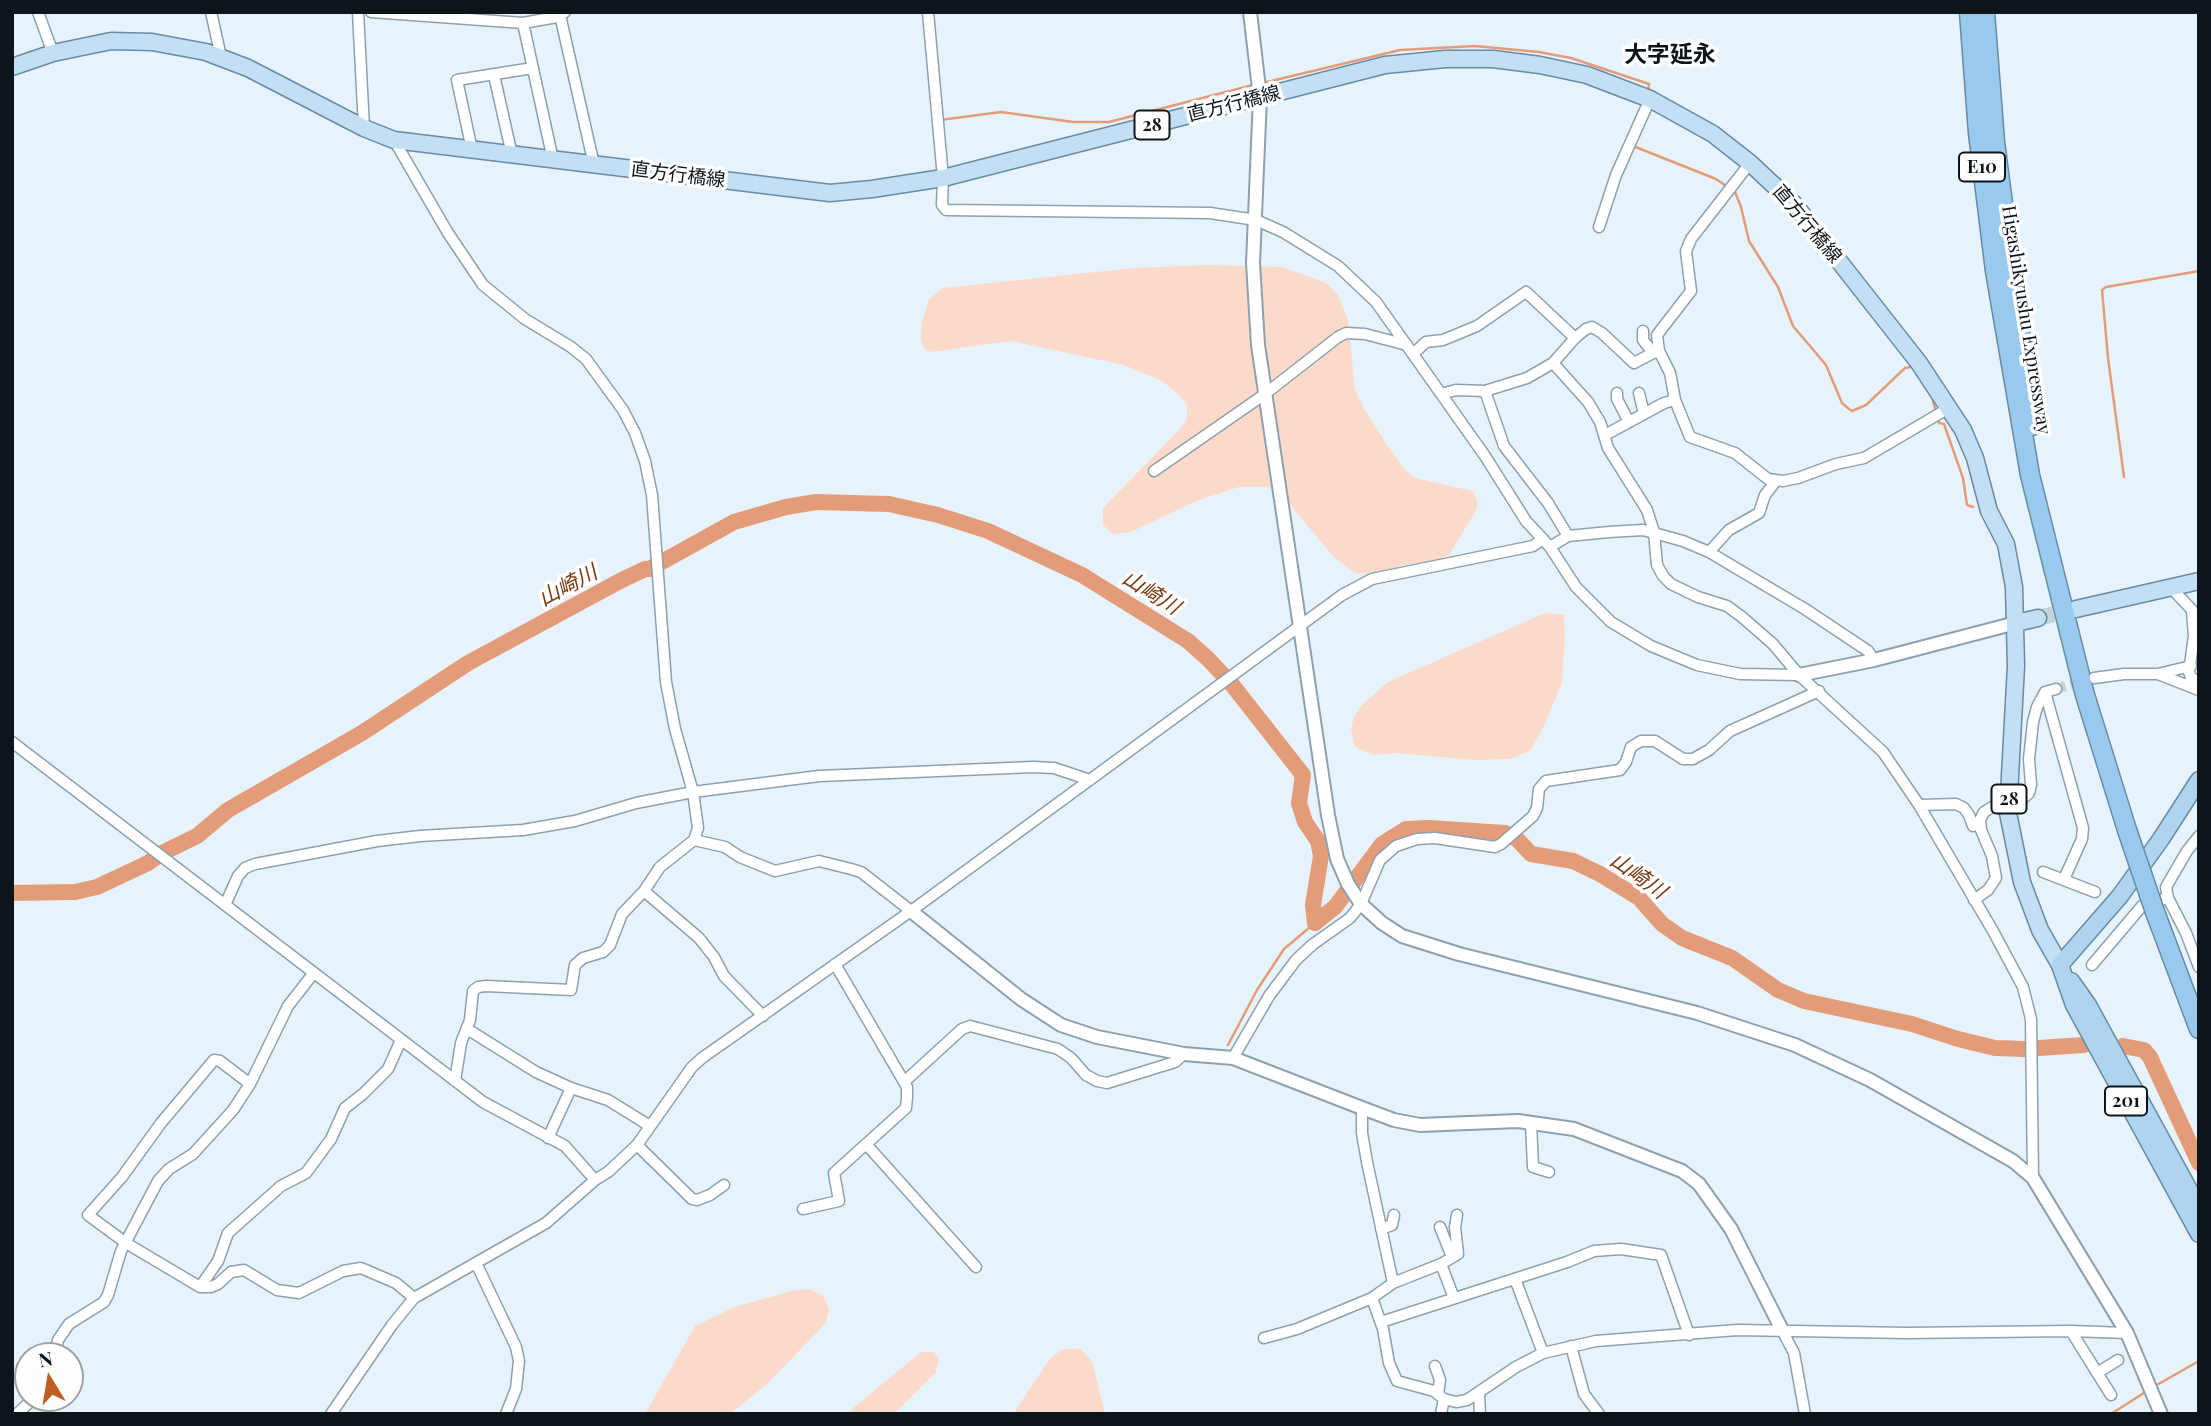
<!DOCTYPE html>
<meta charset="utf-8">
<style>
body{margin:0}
#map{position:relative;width:2211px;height:1426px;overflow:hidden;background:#e7f3fc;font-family:"Playfair Display",serif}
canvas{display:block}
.frame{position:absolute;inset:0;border:14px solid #0e151a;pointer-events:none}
.north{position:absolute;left:14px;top:1342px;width:70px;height:70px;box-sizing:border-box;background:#fefefe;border:2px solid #9ea1a3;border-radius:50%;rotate:349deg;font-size:19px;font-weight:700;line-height:28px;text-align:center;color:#0e151a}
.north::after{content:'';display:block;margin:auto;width:24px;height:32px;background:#c05e21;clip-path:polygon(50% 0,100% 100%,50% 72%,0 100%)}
</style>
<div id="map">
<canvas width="2211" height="1426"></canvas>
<div class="frame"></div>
<div class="north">N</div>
</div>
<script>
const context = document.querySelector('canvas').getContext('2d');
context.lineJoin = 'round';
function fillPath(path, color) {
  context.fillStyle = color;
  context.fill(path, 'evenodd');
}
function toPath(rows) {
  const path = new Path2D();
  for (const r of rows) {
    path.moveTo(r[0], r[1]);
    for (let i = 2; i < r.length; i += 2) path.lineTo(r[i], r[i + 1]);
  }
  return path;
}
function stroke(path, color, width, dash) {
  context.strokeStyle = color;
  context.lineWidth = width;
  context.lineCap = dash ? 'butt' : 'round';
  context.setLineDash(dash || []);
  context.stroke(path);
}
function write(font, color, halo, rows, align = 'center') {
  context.font = font + ' "Playfair Display","Noto Sans JP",serif';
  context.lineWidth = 7;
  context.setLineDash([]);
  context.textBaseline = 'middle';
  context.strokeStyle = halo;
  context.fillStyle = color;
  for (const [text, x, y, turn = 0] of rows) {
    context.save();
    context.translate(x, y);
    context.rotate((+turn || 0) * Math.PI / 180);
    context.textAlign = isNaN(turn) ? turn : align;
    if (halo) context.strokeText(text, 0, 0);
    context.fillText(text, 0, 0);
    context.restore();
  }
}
fillPath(toPath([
 [1208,265,1282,267,1326,283,1338,295,1348,320,1355,389,1363,407,1389,448,1404,469,1415,478,1472,491,1477,499,1477,509,1449,555,1430,562,1404,565,1372,574,1355,573,1333,556,1281,494,1268,487,1239,487,1196,501,1131,532,1113,534,1103,525,1103,508,1180,429,1187,418,1187,405,1177,393,1162,381,1124,365,1011,341,932,352,925,350,921,340,922,322,929,299,943,288,1134,268],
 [1545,613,1564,615,1565,640,1562,683,1544,726,1530,751,1510,759,1475,760,1396,753,1373,755,1354,746,1351,728,1354,717,1361,706,1388,682],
 [809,1289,823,1296,829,1309,826,1323,767,1384,730,1414,645,1414,695,1326,735,1307,791,1291],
 [1080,1348,1092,1361,1105,1414,1013,1414,1049,1360,1061,1350],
 [921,1352,934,1352,939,1359,936,1372,894,1414,846,1414]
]), '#fcdac9');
stroke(toPath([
 [1263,83,1400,50,1475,46,1539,52,1571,58,1649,84,1648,91],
 [940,120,1001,112,1073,122,1109,122,1253,85],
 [1633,146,1716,179,1735,192,1741,207,1749,241,1778,287,1793,326,1826,365,1842,403,1849,409,1852,411,1866,405,1905,368,1915,366],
 [1932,396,1936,413],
 [1938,419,1939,423,1944,424,1963,478,1967,505,1973,507],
 [2124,477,2108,358,2102,290,2106,287,2199,271],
 [1228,1045,1257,990,1284,949,1315,923],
 [2155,1386,2199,1361],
 [2111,1414,2147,1391]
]), '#e39c77', 2.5);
stroke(toPath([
 [12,893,75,892,97,887,148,863,162,853,197,836,228,810,362,733,468,663,620,581,645,569,649,569,734,522,786,507,816,502,889,504,938,515,988,531,1082,575,1188,641,1207,658,1230,682,1303,775,1299,803,1305,822,1318,841,1321,856,1313,905,1315,923,1335,907,1382,844,1406,829,1429,828,1505,833,1517,839,1531,854,1573,861,1600,874,1639,898,1662,924,1682,938,1732,958,1778,990,1804,1001,1912,1024,1958,1039,1995,1048,2024,1049,2084,1045],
 [2123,1046,2144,1050,2150,1057,2199,1163]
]), '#e39c77', 16);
stroke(toPath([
 [2056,689,2084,681]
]), '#c6d2da', 10, [10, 5]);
stroke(toPath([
 [2038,618,2076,609]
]), '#c6d2da', 16, [16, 8]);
const minor = toPath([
 [38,12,53,53],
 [211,12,221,57],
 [358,12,364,128],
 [371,12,523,23,557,17,565,12],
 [928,12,943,178,942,205,946,210,1210,213,1256,220,1283,232,1338,266,1376,302,1485,456,1526,521,1550,547,1576,587,1611,622,1651,646,1697,665,1740,674,1799,675],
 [560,15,594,165],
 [523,23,553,160],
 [494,75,512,155],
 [394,140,448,233,483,285,525,319,571,347,586,359,623,410,635,433,645,461,652,495,666,682,675,729,693,792,698,828,694,840,660,867,644,891,622,914,610,945,603,952,583,958,575,965,571,990,486,986,478,987,473,991,470,1020,461,1043,455,1081],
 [472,150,457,80,533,68],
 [1750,163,1691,239,1686,251,1691,291,1657,335,1659,351,1670,373,1675,400,1690,437,1735,453,1768,479,1783,481,1798,478,1836,464,1864,458,1949,408],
 [1599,227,1616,175,1650,99],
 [1643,331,1643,340,1653,353],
 [1575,338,1586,329,1592,327,1602,333,1634,363,1653,353,1659,352],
 [1413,354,1426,342,1443,340,1477,326,1526,292,1575,338,1553,363,1527,378,1485,391,1456,390,1441,394],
 [1553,363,1588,402,1600,422,1608,448,1647,510,1654,532,1657,565,1663,576,1671,584,1698,597,1727,606,1742,617,1773,644,1799,675,1883,752,1919,805,1993,931,2023,987,2031,1019,2033,1178],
 [1485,391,1504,446,1548,503,1568,536],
 [1617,393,1617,399,1629,422],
 [1639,393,1644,414],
 [1605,435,1664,403,1675,400],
 [1154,471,1265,394,1338,337,1346,333,1365,334,1407,345],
 [1550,547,1568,536,1609,532,1643,530,1683,541,1709,552,1805,609,1868,651,1874,660],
 [1709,552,1729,530,1759,513,1765,495,1776,481],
 [2173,586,2176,593,2192,610,2194,636,2189,672,2191,678,2199,681],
 [2158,674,2199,690],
 [2094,678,2124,674,2158,674,2191,666],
 [2056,689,2045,692,2083,828,2082,839,2064,879],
 [12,742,483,1102,565,1146,595,1180],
 [2018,803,2029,793,2031,785,2029,759,2033,722,2037,707,2045,692],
 [1919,805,1956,804,1964,808,1969,815,1973,826],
 [2199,836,2187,851,2166,887,2168,898,2186,933,2199,967],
 [694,840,725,847,740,857,775,871,819,861,851,869,861,872,911,911],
 [2043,872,2095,892],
 [644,891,699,938,714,957,724,976,763,1016],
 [1974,900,1988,890,1996,878,1992,856,1981,830,1980,820,1984,812,1994,806],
 [225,905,238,876,245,868,255,864,377,841,420,836,523,830,575,821,636,803,693,792,819,776,1033,767,1054,768,1090,780],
 [2092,965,2142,906,2168,898],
 [466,1031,472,1032,536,1072,571,1088,608,1100,650,1126],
 [1233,1058,1269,996,1296,960,1312,945,1350,918,1361,904,1380,860,1396,846,1417,839,1435,838,1495,847,1501,844,1533,816,1537,808,1539,789,1546,781,1620,770,1626,762,1631,747,1641,741,1655,741,1683,759,1693,759,1709,750,1730,731,1819,691],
 [904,1082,962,1029,970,1026,1058,1049,1071,1058,1086,1075,1097,1081,1107,1083,1175,1062,1184,1054],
 [250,1084,220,1061,214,1060,161,1123,122,1177,88,1215,126,1243,200,1287,211,1287,218,1284,231,1272,244,1270,277,1290,299,1293,343,1271,361,1268,396,1283,414,1298],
 [1531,1122,1533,1167,1549,1172],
 [548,1138,571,1088],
 [866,1144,976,1267],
 [637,1145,692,1199,697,1200,710,1195,724,1185],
 [803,1209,839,1201,834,1173,906,1108,907,1097,907,1087,835,964],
 [1440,1227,1452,1257],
 [1381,1229,1392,1225,1394,1215],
 [476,1263,516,1347,519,1361,516,1389,506,1414],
 [1441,1264,1458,1254,1455,1227,1457,1215],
 [1515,1279,1543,1353],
 [1393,1283,1441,1264,1454,1298],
 [200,1287,218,1261,228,1233,281,1186,306,1173,331,1139,345,1108,363,1094,388,1069,401,1040],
 [1372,1298,1383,1329,1389,1363,1397,1381,1434,1391,1444,1399,1456,1402,1467,1400,1516,1367,1543,1353,1596,1341,1737,1330,1907,1333,2071,1331,2127,1333],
 [1381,1322,1567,1262,1594,1251,1621,1249,1661,1255,1689,1335],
 [1782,1330,1794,1353,1805,1414],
 [2071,1331,2111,1395],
 [1264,1338,1297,1329,1372,1298,1393,1283,1367,1162,1362,1133,1362,1108],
 [1571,1346,1584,1394,1599,1414],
 [55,1356,58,1340,69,1324,104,1302,108,1295,121,1251,158,1181,169,1169,193,1154,233,1110,250,1084,288,1006,313,974],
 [1435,1366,1440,1380,1438,1394],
 [2097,1373,2118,1360],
 [1479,1393,1480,1414],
 [17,1414,34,1398],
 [331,1414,392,1325,414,1298,546,1223,595,1180,608,1172,637,1145,692,1067,702,1058,911,911,1342,595,1372,579,1533,546,1543,539],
 [1441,1414,1444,1399]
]);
const tertiary = toPath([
 [1250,12,1260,97,1253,263,1258,345,1328,815,1337,859,1348,884,1361,904,1382,923,1402,936,1459,954,1697,1013,1795,1045,1870,1080,2013,1161,2033,1178,2127,1333,2161,1414],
 [1799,675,1874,660,2016,623],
 [911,911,1021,999,1061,1025,1097,1037,1184,1054,1233,1058,1362,1108,1394,1120,1420,1125,1518,1121,1574,1129,1682,1171,1699,1184,1731,1229,1782,1330]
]);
const primary = toPath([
 [12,67,53,53,111,41,152,42,206,52,248,68,364,128,394,140,830,193,872,189,943,178,1385,65,1445,59,1493,59,1540,65,1587,75,1650,99,1713,134,1750,163,1795,205,1919,363,1963,430,1975,458,1989,511,2006,544,2014,587,2016,666,2008,813,2022,882,2040,930,2060,965],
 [2076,609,2199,581],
 [2016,623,2038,618]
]);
const trunk = toPath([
 [2060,965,2074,1005,2199,1234],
 [2060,965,2120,896,2161,839,2199,780],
 [2071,981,2088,1005,2199,1208]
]);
const motorway = toPath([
 [1969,12,1978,133,1995,271,2030,475,2085,695,2127,830],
 [1985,12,1995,142,2032,426],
 [2155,912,2199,1029]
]);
stroke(minor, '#8da0ae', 13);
stroke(tertiary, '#8da0ae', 16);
stroke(primary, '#688aa3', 19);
stroke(trunk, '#688aa3', 19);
stroke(motorway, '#688aa3', 21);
stroke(minor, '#fff', 10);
stroke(tertiary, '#fff', 12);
stroke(primary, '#c2dff4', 16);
stroke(trunk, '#aed4f0', 16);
stroke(motorway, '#99c9ed', 18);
const minorBridge = toPath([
 [1994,806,2018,803]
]);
const motorwayBridge = toPath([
 [2127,830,2155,912]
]);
stroke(minorBridge, '#8da0ae', 13, []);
stroke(motorwayBridge, '#688aa3', 21, []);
stroke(minorBridge, '#fff', 10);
stroke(motorwayBridge, '#99c9ed', 18);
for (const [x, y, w] of [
 [1152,125,35],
 [1982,167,46],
 [2009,799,35],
 [2126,1101,42]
]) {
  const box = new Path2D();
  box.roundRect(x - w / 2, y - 14.5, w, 29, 5);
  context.fillStyle = '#fefefe';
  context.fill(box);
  stroke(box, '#0e151a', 2);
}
write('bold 18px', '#0e151a', null, [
 ["28",1152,125],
 ["E10",1982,167],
 ["28",2009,799],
 ["201",2126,1101]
]);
write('19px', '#0e151a', '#fefefe', [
 ["直方行橋線",1234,104,-14],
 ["直方行橋線",678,175,7],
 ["直方行橋線",1807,224,50],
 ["Higashikyushu Expressway",2026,320,81]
]);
write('italic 21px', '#78370e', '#fefefe', [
 ["山崎川",568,586,-28],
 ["山崎川",1151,593,32],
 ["山崎川",1638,876,35]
]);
write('bold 23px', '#0e151a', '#fefefe', [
 ["大字延永",1670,55]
]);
</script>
